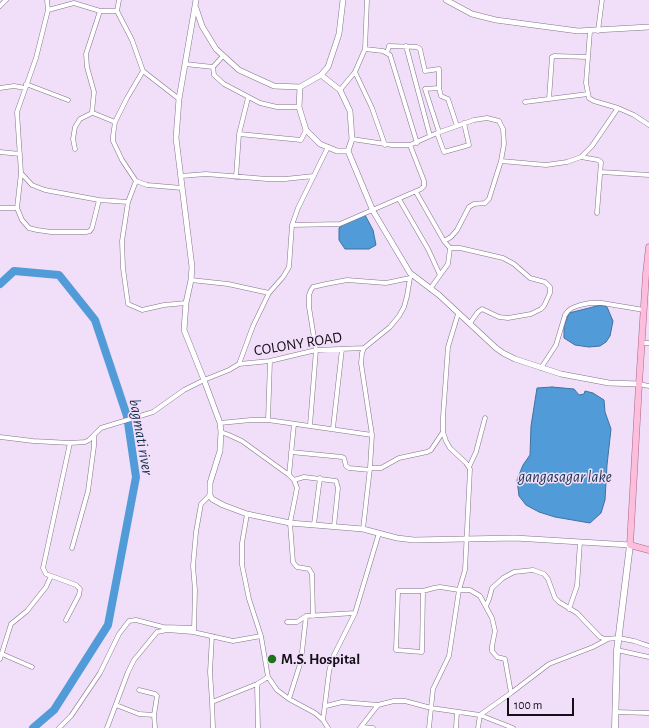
<!DOCTYPE html>
<style>
body{margin:0}
#map{position:relative;width:649px;height:728px;overflow:hidden;background:#f1def9;font-family:"Alegreya Sans",sans-serif}
canvas{display:block}
.scale{position:absolute;left:507px;top:698px;width:67px;height:18px;box-sizing:border-box;border:2px solid #140e17;border-top:0;padding-left:5px;font-size:12px;line-height:14px;white-space:nowrap;color:#140e17;-webkit-text-stroke:3px #f1def9;paint-order:stroke}
</style>
<div id="map">
<canvas width="649" height="728"></canvas>
<div class="scale">100 m</div>
</div>
<script>
const context = document.querySelector('canvas').getContext('2d');
context.lineJoin = 'round';
function fillPath(path, color) {
  context.fillStyle = color;
  context.fill(path, 'evenodd');
}
function toPath(rows) {
  const path = new Path2D();
  for (const r of rows) {
    path.moveTo(r[0], r[1]);
    for (let i = 2; i < r.length; i += 2) path.lineTo(r[i], r[i + 1]);
  }
  return path;
}
function stroke(path, color, width, dash) {
  context.strokeStyle = color;
  context.lineWidth = width;
  context.lineCap = dash ? 'butt' : 'round';
  context.setLineDash(dash || []);
  context.stroke(path);
}
function write(font, color, halo, rows, align = 'center') {
  context.font = font + ' "Alegreya Sans",sans-serif';
  context.lineWidth = 3;
  context.setLineDash([]);
  context.textBaseline = 'middle';
  context.strokeStyle = halo;
  context.fillStyle = color;
  for (const [text, x, y, turn = 0] of rows) {
    context.save();
    context.translate(x, y);
    context.rotate((+turn || 0) * Math.PI / 180);
    context.textAlign = isNaN(turn) ? turn : align;
    if (halo) context.strokeText(text, 0, 0);
    context.fillText(text, 0, 0);
    context.restore();
  }
}
const water = toPath([
 [365,215,373,230,376,245,369,249,345,249,339,240,339,228,346,222,365,215],
 [601,305,607,307,613,321,610,336,606,342,600,346,589,347,575,345,564,338,564,326,569,313,601,305],
 [552,387,574,389,579,395,584,394,585,391,593,393,604,400,605,412,611,429,607,465,605,500,601,513,590,523,555,517,539,512,526,505,519,496,517,480,523,465,530,455,531,426,537,388,552,387]
]);
fillPath(water, '#529bd9');
stroke(water, '#3f719f', 1);
stroke(toPath([
 [0,284,14,271,59,275,95,320,127,416,136,477,108,625,54,710,33,728]
]), '#529bd9', 8);
const minor = toPath([
 [47,0,48,10,36,58,17,112,21,173,32,185,45,190,99,200,128,202],
 [119,0,117,11,132,40,143,71,179,99],
 [0,6,6,0],
 [48,10,74,3,100,11,117,11],
 [100,11,86,54,87,67,94,92,92,112,93,113,115,122],
 [590,31,586,83,589,98,594,101,618,108,634,115,649,125],
 [598,31,602,0],
 [406,46,430,136],
 [365,49,383,51,390,55,417,143],
 [387,53,389,46,417,47,420,49,425,71,439,69,439,88],
 [185,64,213,67,223,56],
 [213,67,214,75,224,84,260,103,277,107,299,107],
 [143,71,127,98,115,122,113,136,113,141,122,160,136,181,147,185,182,188],
 [355,72,372,108,385,145],
 [26,84,68,100],
 [0,88,14,86,25,88],
 [340,90,355,72,365,49,367,0],
 [549,99,552,57,554,56,588,57],
 [525,102,588,94],
 [439,132,425,89,439,88,441,96,448,99,457,126],
 [437,133,444,152,469,145,464,123],
 [239,134,248,98],
 [352,139,392,145,410,145,437,133,474,120,487,118,499,121,503,129,504,144,501,161,489,199,485,203,474,204,469,207,457,230,451,237,444,241],
 [75,149,73,139,75,127,80,119,92,113],
 [0,152,20,154],
 [581,157,598,160,601,162,597,213],
 [501,161,546,165,567,162,581,157,592,146,618,108],
 [601,172,649,175],
 [181,176,206,174,267,179,285,179,314,176],
 [236,177,239,134,301,140,306,130],
 [136,181,128,202,122,241,123,268,128,304,142,310,164,305,186,303],
 [416,192,444,241,450,248,460,248,503,258,514,264,530,278,545,282,550,287,550,293,544,306,541,309,531,314,508,318,499,317,482,309,478,312,470,323],
 [399,199,428,249,440,275],
 [0,208,17,208,21,173],
 [17,208,22,220,29,228,37,230,51,232,86,232,90,231,92,228,99,200],
 [292,225,340,224,421,189,424,186,424,181,410,145],
 [191,280,228,284,269,293],
 [430,289,448,264,450,248],
 [642,343,649,343],
 [239,364,270,361,316,350,364,348,390,327,399,316,404,307,407,296,410,278],
 [541,368,556,345,565,315,568,311,572,308,580,305,590,303,602,303,644,310],
 [639,384,649,386],
 [268,420,270,361],
 [220,423,251,420,268,420,372,435],
 [310,425,316,350,309,307,309,295,311,290,313,287,326,284,347,280,386,283,410,278],
 [333,428,342,349],
 [221,432,229,435,242,441,289,475,294,480,297,488,290,523,293,562,297,567,309,569,312,574,313,616],
 [0,437,33,441,70,443,85,442,89,440,101,428,153,412,184,390,204,380,229,370,239,364,253,326,269,293,283,277,289,267,292,225,298,208,328,147],
 [291,452,342,457,344,458,346,466,349,468,370,470],
 [469,467,476,452,485,418],
 [370,468,381,468,399,458,427,452,431,450,443,432],
 [289,475,294,424],
 [294,480,304,477,336,481,338,488,334,526],
 [247,514,242,543,242,565,249,599,261,636,268,677,277,690,289,699,315,713,323,720,328,728],
 [314,524,320,478],
 [363,529,370,468,372,435,361,363,362,353,364,348],
 [72,548,88,491,94,446,94,435],
 [423,591,422,652,396,650,398,591,423,591,434,588,440,587,459,590,470,590,480,596,492,618,495,631,492,646,492,651,497,657,505,659,511,693],
 [486,606,489,599,492,588,503,578,514,572,533,570,544,574,548,579,555,598,559,602,577,613,600,637,605,639,619,638,634,641,649,646],
 [569,609,577,586,580,542],
 [66,620,79,595,80,589,76,585,46,574,43,568,70,443],
 [287,622,297,622,306,616,355,613],
 [194,630,195,590,193,566,196,532,201,504,210,495],
 [212,636,210,672,212,702],
 [617,650,649,657],
 [2,654,32,667],
 [0,659,11,624,27,611,46,587,51,576],
 [257,684,258,728],
 [139,690,155,694,157,696,154,715,155,728],
 [289,699,301,661,306,616],
 [116,705,139,714,154,715],
 [326,706,342,702,378,705,394,701,405,701,431,708,480,715,513,728],
 [615,712,649,713],
 [323,720,329,672,332,659,355,613,379,533],
 [362,727,373,728],
 [59,728,71,716,100,673,119,634,129,621,136,620,163,627,194,628],
 [107,728,128,672,134,660,157,632,167,630,193,632,233,641,261,636],
 [213,728,212,702,257,684,268,677],
 [360,728,378,705],
 [429,728,433,689,449,656,459,590,465,570,470,469,466,463,450,448,446,441,443,432,443,417,448,347,458,314],
 [456,728,457,712],
 [478,728,480,715,511,693,549,664,593,647,608,639]
]);
const tertiary = toPath([
 [196,0,179,99,176,138,192,267,191,280,186,303,184,330,204,380,220,423,221,432,220,451,210,483,210,495,212,499,223,505,247,514,290,523,363,529,397,538,414,540,515,538,630,545],
 [446,0,472,14,496,20,578,31,649,27],
 [196,8,202,26,216,49,239,70,274,86,300,87,321,75,328,67,339,34,343,0],
 [321,75,340,90,350,111,352,139,348,151,373,211,410,273,439,295,496,348,503,353,515,359,561,374,609,383,639,384],
 [300,87,299,107,306,130,320,144,337,151,348,151]
]);
const secondary = toPath([
 [615,728,617,650,630,545]
]);
const primary = toPath([
 [649,247,646,274,639,384,630,545,649,550]
]);
stroke(minor, '#84738a', 5);
stroke(tertiary, '#84738a', 6);
stroke(secondary, '#84738a', 7);
stroke(primary, '#aa6487', 7);
stroke(minor, '#fff', 4);
stroke(tertiary, '#fff', 5);
stroke(secondary, '#fff', 6);
stroke(primary, '#fdbedc', 6);
for (const [x, y, r, color] of [
 [272,659,5,"#1f731d"]
]) {
  const dot = new Path2D();
  dot.arc(x, y, r, 0, 2 * Math.PI);
  context.fillStyle = color;
  context.fill(dot);
  stroke(dot, '#f1def9', 1.5);
}
write('15px', '#140e17', '#f1def9', [
 ["COLONY ROAD",298,344,-9]
]);
write('bold 15px', '#140e17', '#f1def9', [
 ["M.S. Hospital",281,659]
], 'left');
write('italic 16px', '#16344f', '#f1def9', [
 ["bagmati river",141,437,80],
 ["gangasagar lake",565,477]
]);
</script>
